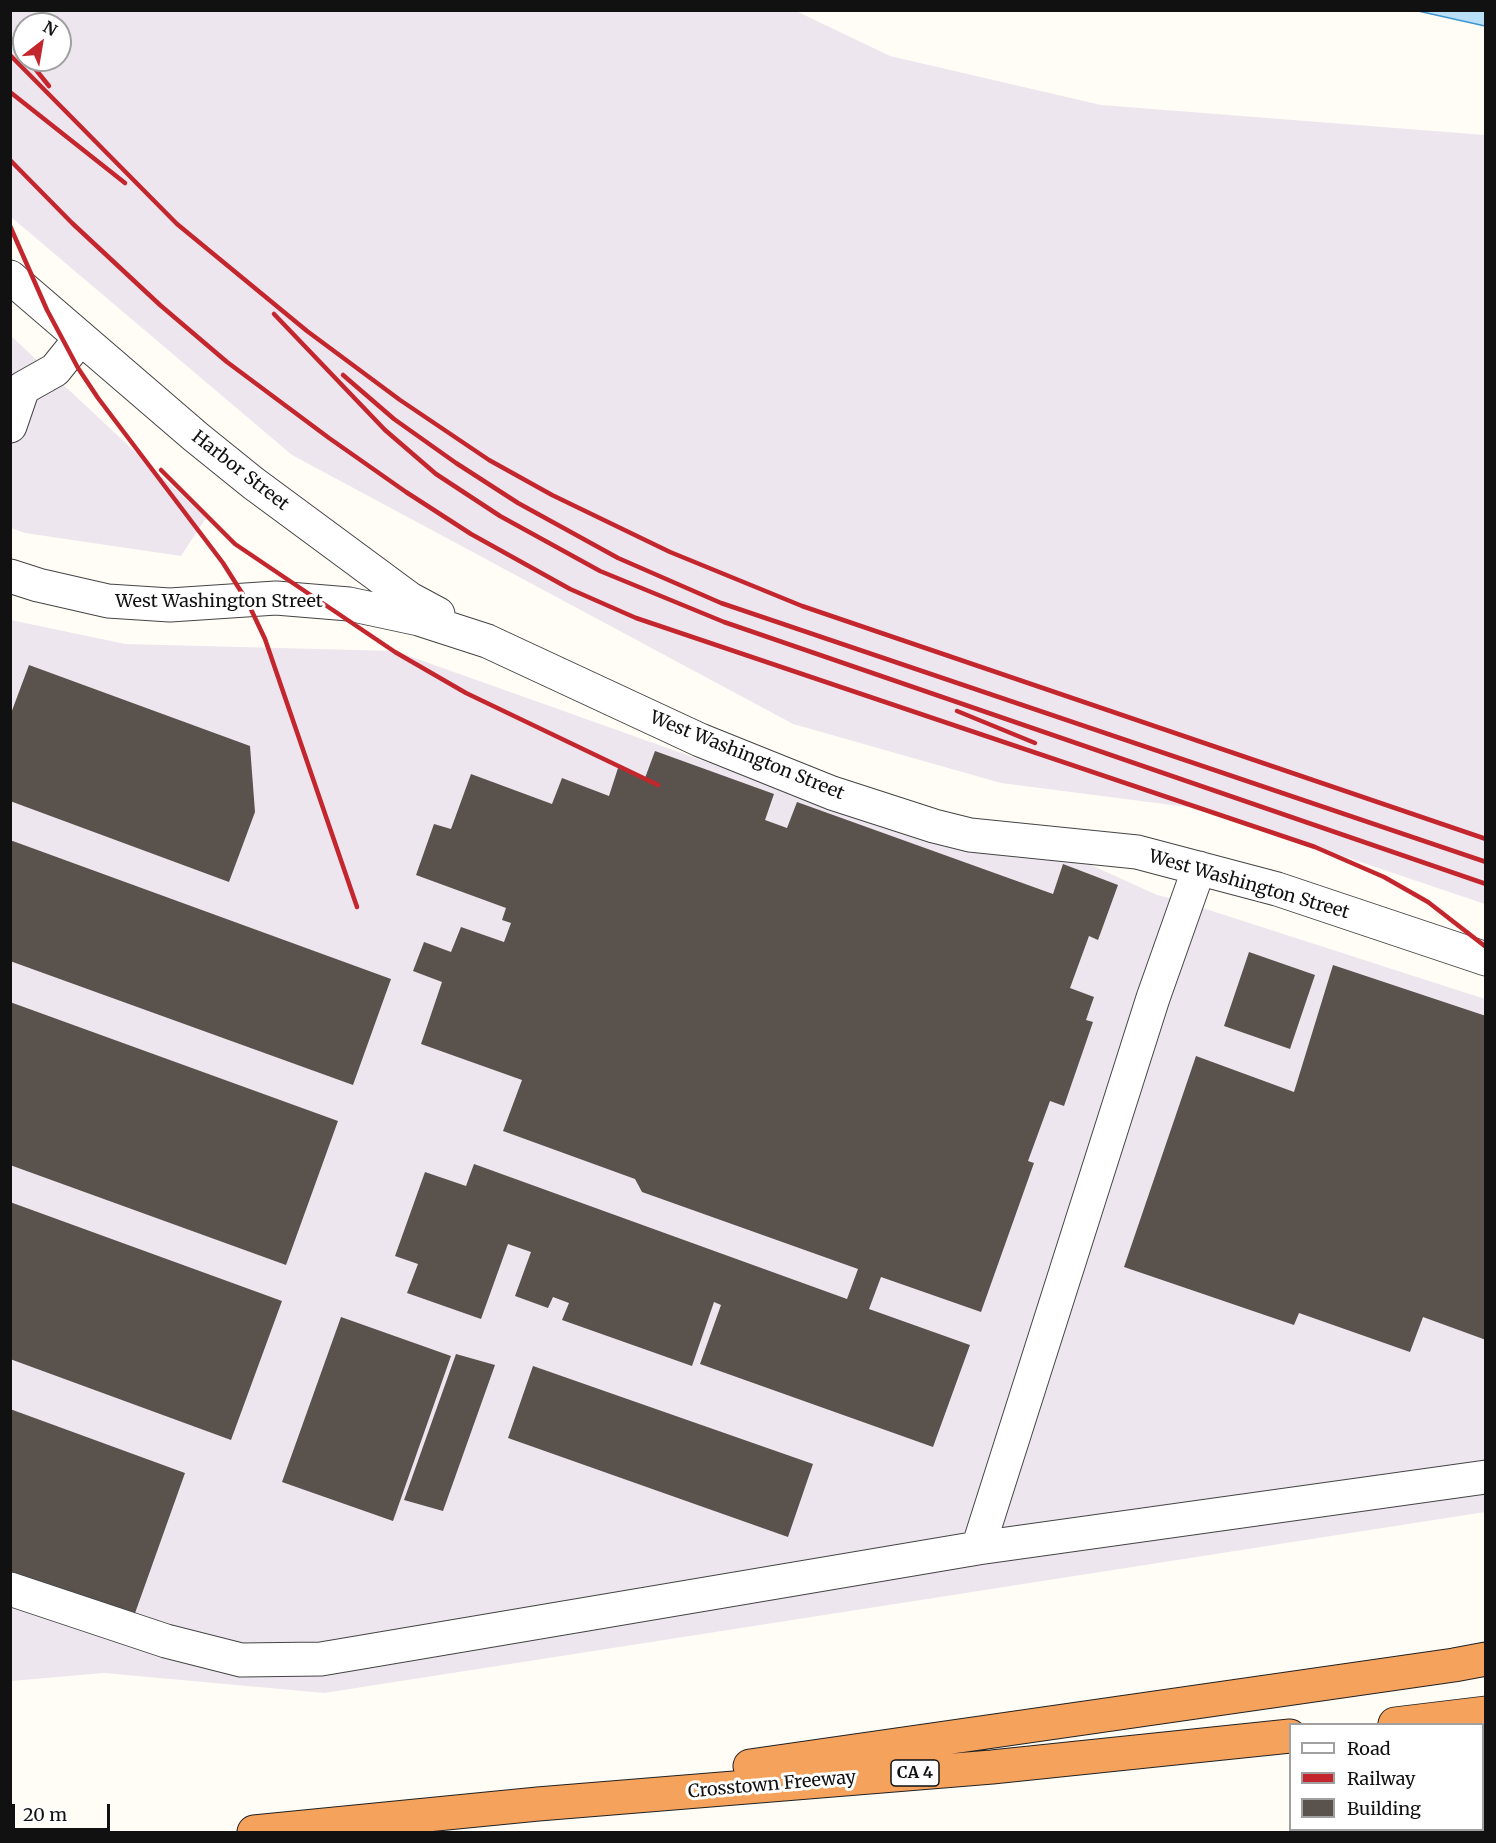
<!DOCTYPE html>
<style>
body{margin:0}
#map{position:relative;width:1496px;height:1843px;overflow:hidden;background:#fffdf5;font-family:Merriweather,serif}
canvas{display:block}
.frame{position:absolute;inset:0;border:12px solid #111;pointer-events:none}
.legend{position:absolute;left:1289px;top:1723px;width:195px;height:108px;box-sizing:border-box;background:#fff;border:2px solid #a0a0a0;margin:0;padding:8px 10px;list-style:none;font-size:18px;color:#111}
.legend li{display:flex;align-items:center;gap:12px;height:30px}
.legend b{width:30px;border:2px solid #a0a0a0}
.north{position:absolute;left:12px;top:12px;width:60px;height:60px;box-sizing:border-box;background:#fff;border:2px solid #a0a0a0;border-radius:50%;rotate:31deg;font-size:16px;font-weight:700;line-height:24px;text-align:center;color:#111}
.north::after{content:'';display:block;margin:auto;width:21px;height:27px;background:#c4262e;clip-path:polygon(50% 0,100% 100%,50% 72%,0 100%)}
.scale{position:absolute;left:12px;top:1804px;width:98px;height:27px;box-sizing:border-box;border:3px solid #111;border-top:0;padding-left:8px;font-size:18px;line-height:21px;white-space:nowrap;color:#111;-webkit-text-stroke:4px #fff;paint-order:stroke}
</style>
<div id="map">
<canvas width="1496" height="1843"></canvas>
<div class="frame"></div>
<ul class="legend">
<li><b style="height:8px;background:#fff"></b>Road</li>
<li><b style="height:8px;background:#c4262e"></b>Railway</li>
<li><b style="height:16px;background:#5a524d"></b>Building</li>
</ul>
<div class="north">N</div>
<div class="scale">20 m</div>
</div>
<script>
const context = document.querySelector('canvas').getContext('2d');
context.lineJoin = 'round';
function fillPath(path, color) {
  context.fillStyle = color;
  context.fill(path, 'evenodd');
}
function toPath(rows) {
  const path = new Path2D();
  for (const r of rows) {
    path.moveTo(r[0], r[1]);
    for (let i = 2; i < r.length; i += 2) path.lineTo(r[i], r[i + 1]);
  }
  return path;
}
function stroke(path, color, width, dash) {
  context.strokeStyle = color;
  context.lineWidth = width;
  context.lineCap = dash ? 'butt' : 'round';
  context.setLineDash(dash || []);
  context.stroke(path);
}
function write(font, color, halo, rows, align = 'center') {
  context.font = font + ' Merriweather,serif';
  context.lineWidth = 6;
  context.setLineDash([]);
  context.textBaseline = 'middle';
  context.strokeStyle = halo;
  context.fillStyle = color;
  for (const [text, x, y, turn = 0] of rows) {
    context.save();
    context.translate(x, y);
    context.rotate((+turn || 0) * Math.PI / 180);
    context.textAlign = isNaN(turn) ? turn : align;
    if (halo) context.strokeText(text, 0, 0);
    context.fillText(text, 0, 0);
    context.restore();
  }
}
fillPath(toPath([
 [11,10,796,11,890,56,1101,105,1485,135,1485,904,1203,809,1001,783,793,724,292,455,11,217],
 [24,24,60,24,60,60,24,60],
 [10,335,206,518,181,556,25,533,11,528],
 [11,620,125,644,395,651,937,844,1080,860,1157,895,1178,900,1485,999,1485,1512,324,1693,104,1673,11,1681]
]), '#eee6ef');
const water = toPath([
 [1416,11,1485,11,1485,26,1418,11,1416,11]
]);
fillPath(water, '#b9e0f7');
stroke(water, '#3f96cf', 1.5);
fillPath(toPath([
 [29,665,250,746,255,812,229,882,10,801,10,716],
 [655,751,774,794,765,820,787,828,797,802,1053,894,1063,864,1118,885,1098,940,1089,936,1070,988,1094,997,1086,1020,1093,1022,1064,1106,1050,1101,1028,1161,1034,1163,981,1312,881,1277,869,1309,970,1345,933,1447,700,1364,721,1305,714,1302,692,1366,562,1320,569,1303,553,1297,548,1308,515,1296,531,1252,508,1244,481,1319,407,1293,418,1264,395,1256,425,1172,466,1186,474,1164,847,1299,858,1269,642,1192,635,1179,503,1131,522,1080,421,1044,442,982,413,971,424,942,451,952,461,927,504,942,511,923,502,920,506,908,416,875,434,824,451,829,471,774,552,804,562,778,609,796,618,768,645,778],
 [10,840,391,979,353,1085,10,961],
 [1249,952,1315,975,1290,1049,1224,1026],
 [1333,965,1486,1016,1486,1340,1423,1317,1410,1352,1299,1313,1294,1325,1124,1267,1196,1056,1294,1092],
 [10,1002,338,1121,286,1265,10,1165],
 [10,1202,282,1301,231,1440,10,1359],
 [341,1317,451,1356,393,1521,282,1482],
 [456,1354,495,1365,443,1511,404,1500],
 [533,1366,813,1464,788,1537,508,1438],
 [10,1409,185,1473,134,1616,10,1571]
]), '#5a524d');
const minor = toPath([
 [10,277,196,437,253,483,410,599,438,614],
 [10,426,23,388,55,370,80,339],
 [10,576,38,585,108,601,170,605,276,598,349,604,419,619,487,641,700,740,832,793,934,826,970,835,1137,852,1277,889,1486,959],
 [1199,868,1153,998,978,1548,1486,1477],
 [10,1589,166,1641,241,1660,321,1659,978,1548]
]);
const highway = toPath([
 [1395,1724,1486,1713],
 [750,1766,1454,1665,1486,1659],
 [254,1832,538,1804,992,1767,1290,1736]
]);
stroke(minor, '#444', 35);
stroke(highway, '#222', 35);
stroke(minor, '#fff', 33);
stroke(highway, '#f5a25d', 33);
stroke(toPath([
 [10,38,24,55],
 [10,55,177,224,307,331,400,400,489,460,552,495,670,552,802,606,1486,839],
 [28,60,49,86],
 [10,92,125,183],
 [10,160,72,223,160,305,227,362,329,438,406,492,471,534,570,589,636,618,1315,847,1384,877,1428,902,1486,947],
 [10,226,47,310,78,368,98,398,223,563,247,601,265,639,357,907],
 [274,314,385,430,436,474,500,516,600,571,724,622,1486,884],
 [343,375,394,419,456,463,518,503,618,558,721,603,1486,862],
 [161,470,235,544,395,652,466,693,658,785],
 [957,711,1035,743]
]), '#c4262e', 4.5);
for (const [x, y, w] of [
 [915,1773,48]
]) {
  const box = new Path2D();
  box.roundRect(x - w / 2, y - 13, w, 26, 4.5);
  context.fillStyle = '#fff';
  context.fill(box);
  stroke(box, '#111', 1.5);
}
write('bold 16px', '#111', null, [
 ["CA 4",915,1773]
]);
write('18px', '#111', '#fff', [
 ["Harbor Street",240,471,38],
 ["West Washington Street",219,602],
 ["West Washington Street",747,756,22],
 ["West Washington Street",1249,885,16],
 ["Crosstown Freeway",772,1785,-5]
]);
</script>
